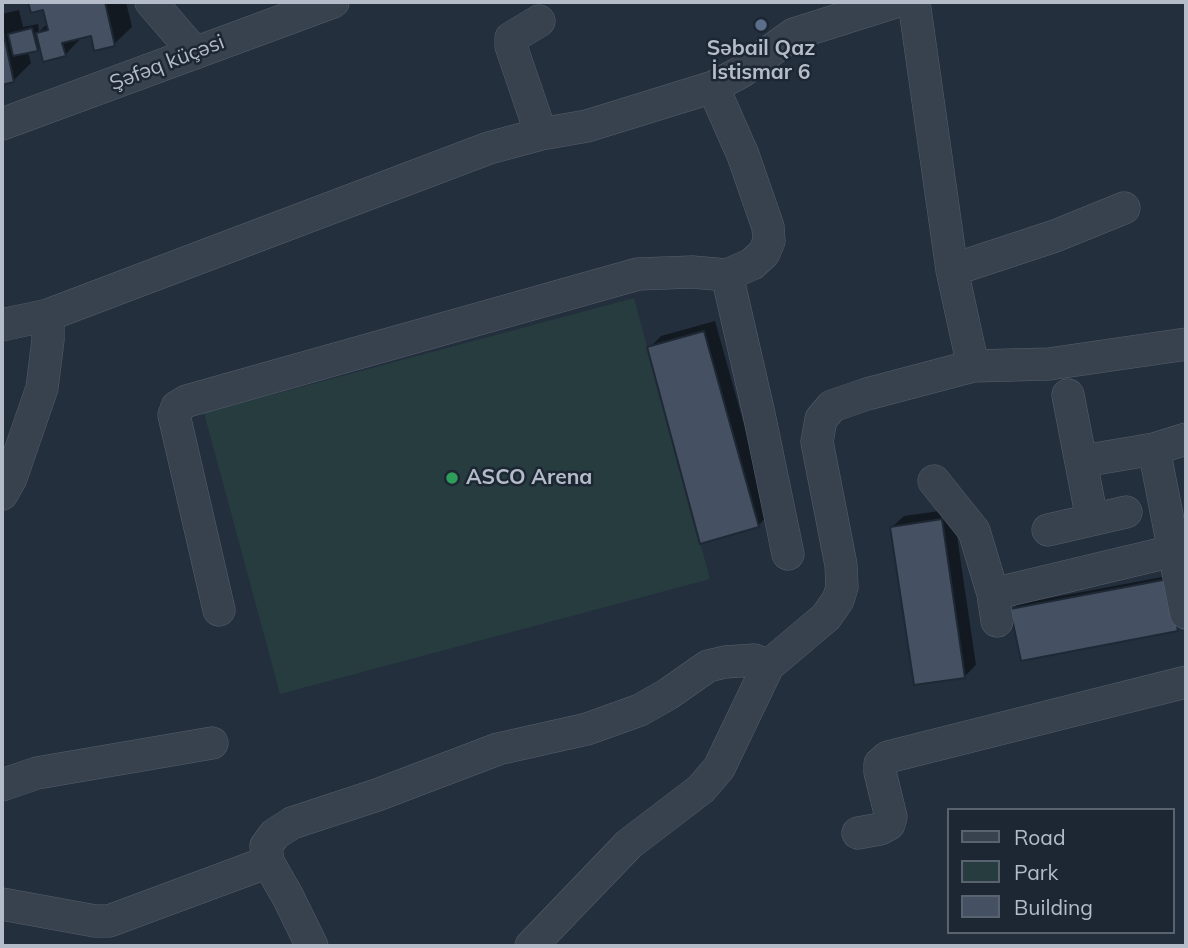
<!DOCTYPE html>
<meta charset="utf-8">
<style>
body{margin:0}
#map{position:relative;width:1188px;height:948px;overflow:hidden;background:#242f3e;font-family:Mulish,sans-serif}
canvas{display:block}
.frame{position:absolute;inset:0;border:4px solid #b4bcc9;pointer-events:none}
.legend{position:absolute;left:947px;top:808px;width:228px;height:126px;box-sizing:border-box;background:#1d2633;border:2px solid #59626f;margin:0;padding:9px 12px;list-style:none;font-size:21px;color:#b4bcc9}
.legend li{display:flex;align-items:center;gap:14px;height:35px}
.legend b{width:35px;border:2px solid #59626f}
</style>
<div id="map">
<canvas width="1188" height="948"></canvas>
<div class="frame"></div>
<ul class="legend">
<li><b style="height:9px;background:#38414e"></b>Road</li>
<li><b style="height:19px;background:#263c3f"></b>Park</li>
<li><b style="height:19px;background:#455162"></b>Building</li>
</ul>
</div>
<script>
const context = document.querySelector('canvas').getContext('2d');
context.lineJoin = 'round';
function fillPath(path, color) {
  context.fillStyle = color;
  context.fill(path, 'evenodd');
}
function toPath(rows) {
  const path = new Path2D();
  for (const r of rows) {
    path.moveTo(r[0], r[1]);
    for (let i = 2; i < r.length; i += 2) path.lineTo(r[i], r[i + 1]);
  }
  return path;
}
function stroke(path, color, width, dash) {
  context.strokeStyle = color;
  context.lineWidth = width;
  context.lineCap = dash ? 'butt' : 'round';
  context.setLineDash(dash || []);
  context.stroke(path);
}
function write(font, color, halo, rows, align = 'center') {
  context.font = font + ' Mulish,sans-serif';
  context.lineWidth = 5;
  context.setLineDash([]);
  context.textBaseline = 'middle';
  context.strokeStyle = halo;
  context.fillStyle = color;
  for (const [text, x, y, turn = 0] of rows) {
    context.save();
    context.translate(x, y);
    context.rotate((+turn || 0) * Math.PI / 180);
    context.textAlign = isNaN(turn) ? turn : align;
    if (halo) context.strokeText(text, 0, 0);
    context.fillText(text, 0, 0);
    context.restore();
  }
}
fillPath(toPath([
 [634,298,710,579,280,694,204,413]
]), '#263c3f');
fillPath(toPath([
 [30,2,126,2,132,27,114,44,92,34,82,37,65,55,41,45,37,50,28,52,31,63,13,81,2,83,2,14,19,10,23,27,38,24,39,32,48,23,44,8,32,11],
 [715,321,769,514,758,526,649,348,661,336],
 [953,509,976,665,965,676,892,527,904,516],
 [1173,575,1182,624,1177,630,1012,609,1018,604]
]), '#0007');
const building = toPath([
 [28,2,105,2,115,46,94,51,91,36,62,43,66,56,43,62,36,33,48,30,43,10,31,13,28,2],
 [2,27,14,82,2,85,2,27],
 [32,28,38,51,13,56,8,34,32,28],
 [704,331,759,527,700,544,647,347,704,331],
 [942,519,965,678,914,685,890,527,942,519],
 [1168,579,1178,631,1021,661,1010,609,1168,579]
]);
fillPath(building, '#455162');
stroke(building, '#1f2835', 2);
const minor = toPath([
 [151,2,195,53],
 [539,21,511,38,511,46,541,134],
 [713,87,743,155,768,227,769,241,764,253,752,264,727,275],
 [2,124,333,2],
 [952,270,1055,236,1124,208],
 [2,325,48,315,489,148,541,134,587,126,713,87,741,72,794,34,895,2],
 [973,366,1049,364,1186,344],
 [1068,395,1092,519],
 [1154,449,1186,613],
 [1083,461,1154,449,1186,439],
 [934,481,974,531,993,594,997,621],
 [2,494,11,478,42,388,48,340,48,315],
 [1048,530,1126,512],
 [993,594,1173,551],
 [219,610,174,415,177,407,187,401,638,274,692,272,727,275,759,414,788,554],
 [2,785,37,773,212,743],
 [858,833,880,829,889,824,891,817,880,772,880,764,888,757,1186,682],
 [2,904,95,921,109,921,268,862],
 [312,946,288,897,268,862,266,846,275,834,292,823,377,795,498,749,587,729,640,710,668,694,708,666,725,662,754,660,768,666],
 [531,946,629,844,701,789,719,768,768,666,826,617,838,600,842,587,841,565,817,442,821,419,832,406,867,394,973,366,952,270,914,2]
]);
stroke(minor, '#565f6c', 33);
stroke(minor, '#38414e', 32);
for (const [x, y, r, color] of [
 [761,25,7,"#5c6f8a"],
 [452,478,7,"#2e9e5b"]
]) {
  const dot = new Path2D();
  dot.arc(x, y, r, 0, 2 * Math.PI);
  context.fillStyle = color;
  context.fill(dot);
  stroke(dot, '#1d2633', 2.5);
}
write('bold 21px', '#b4bcc9', '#1d2633', [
 ["Səbail Qaz",761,49],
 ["İstismar 6",761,73],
 ["ASCO Arena",466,478,"left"]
]);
write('21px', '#b4bcc9', '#1d2633', [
 ["Şəfəq küçəsi",167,63,-21]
]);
</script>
